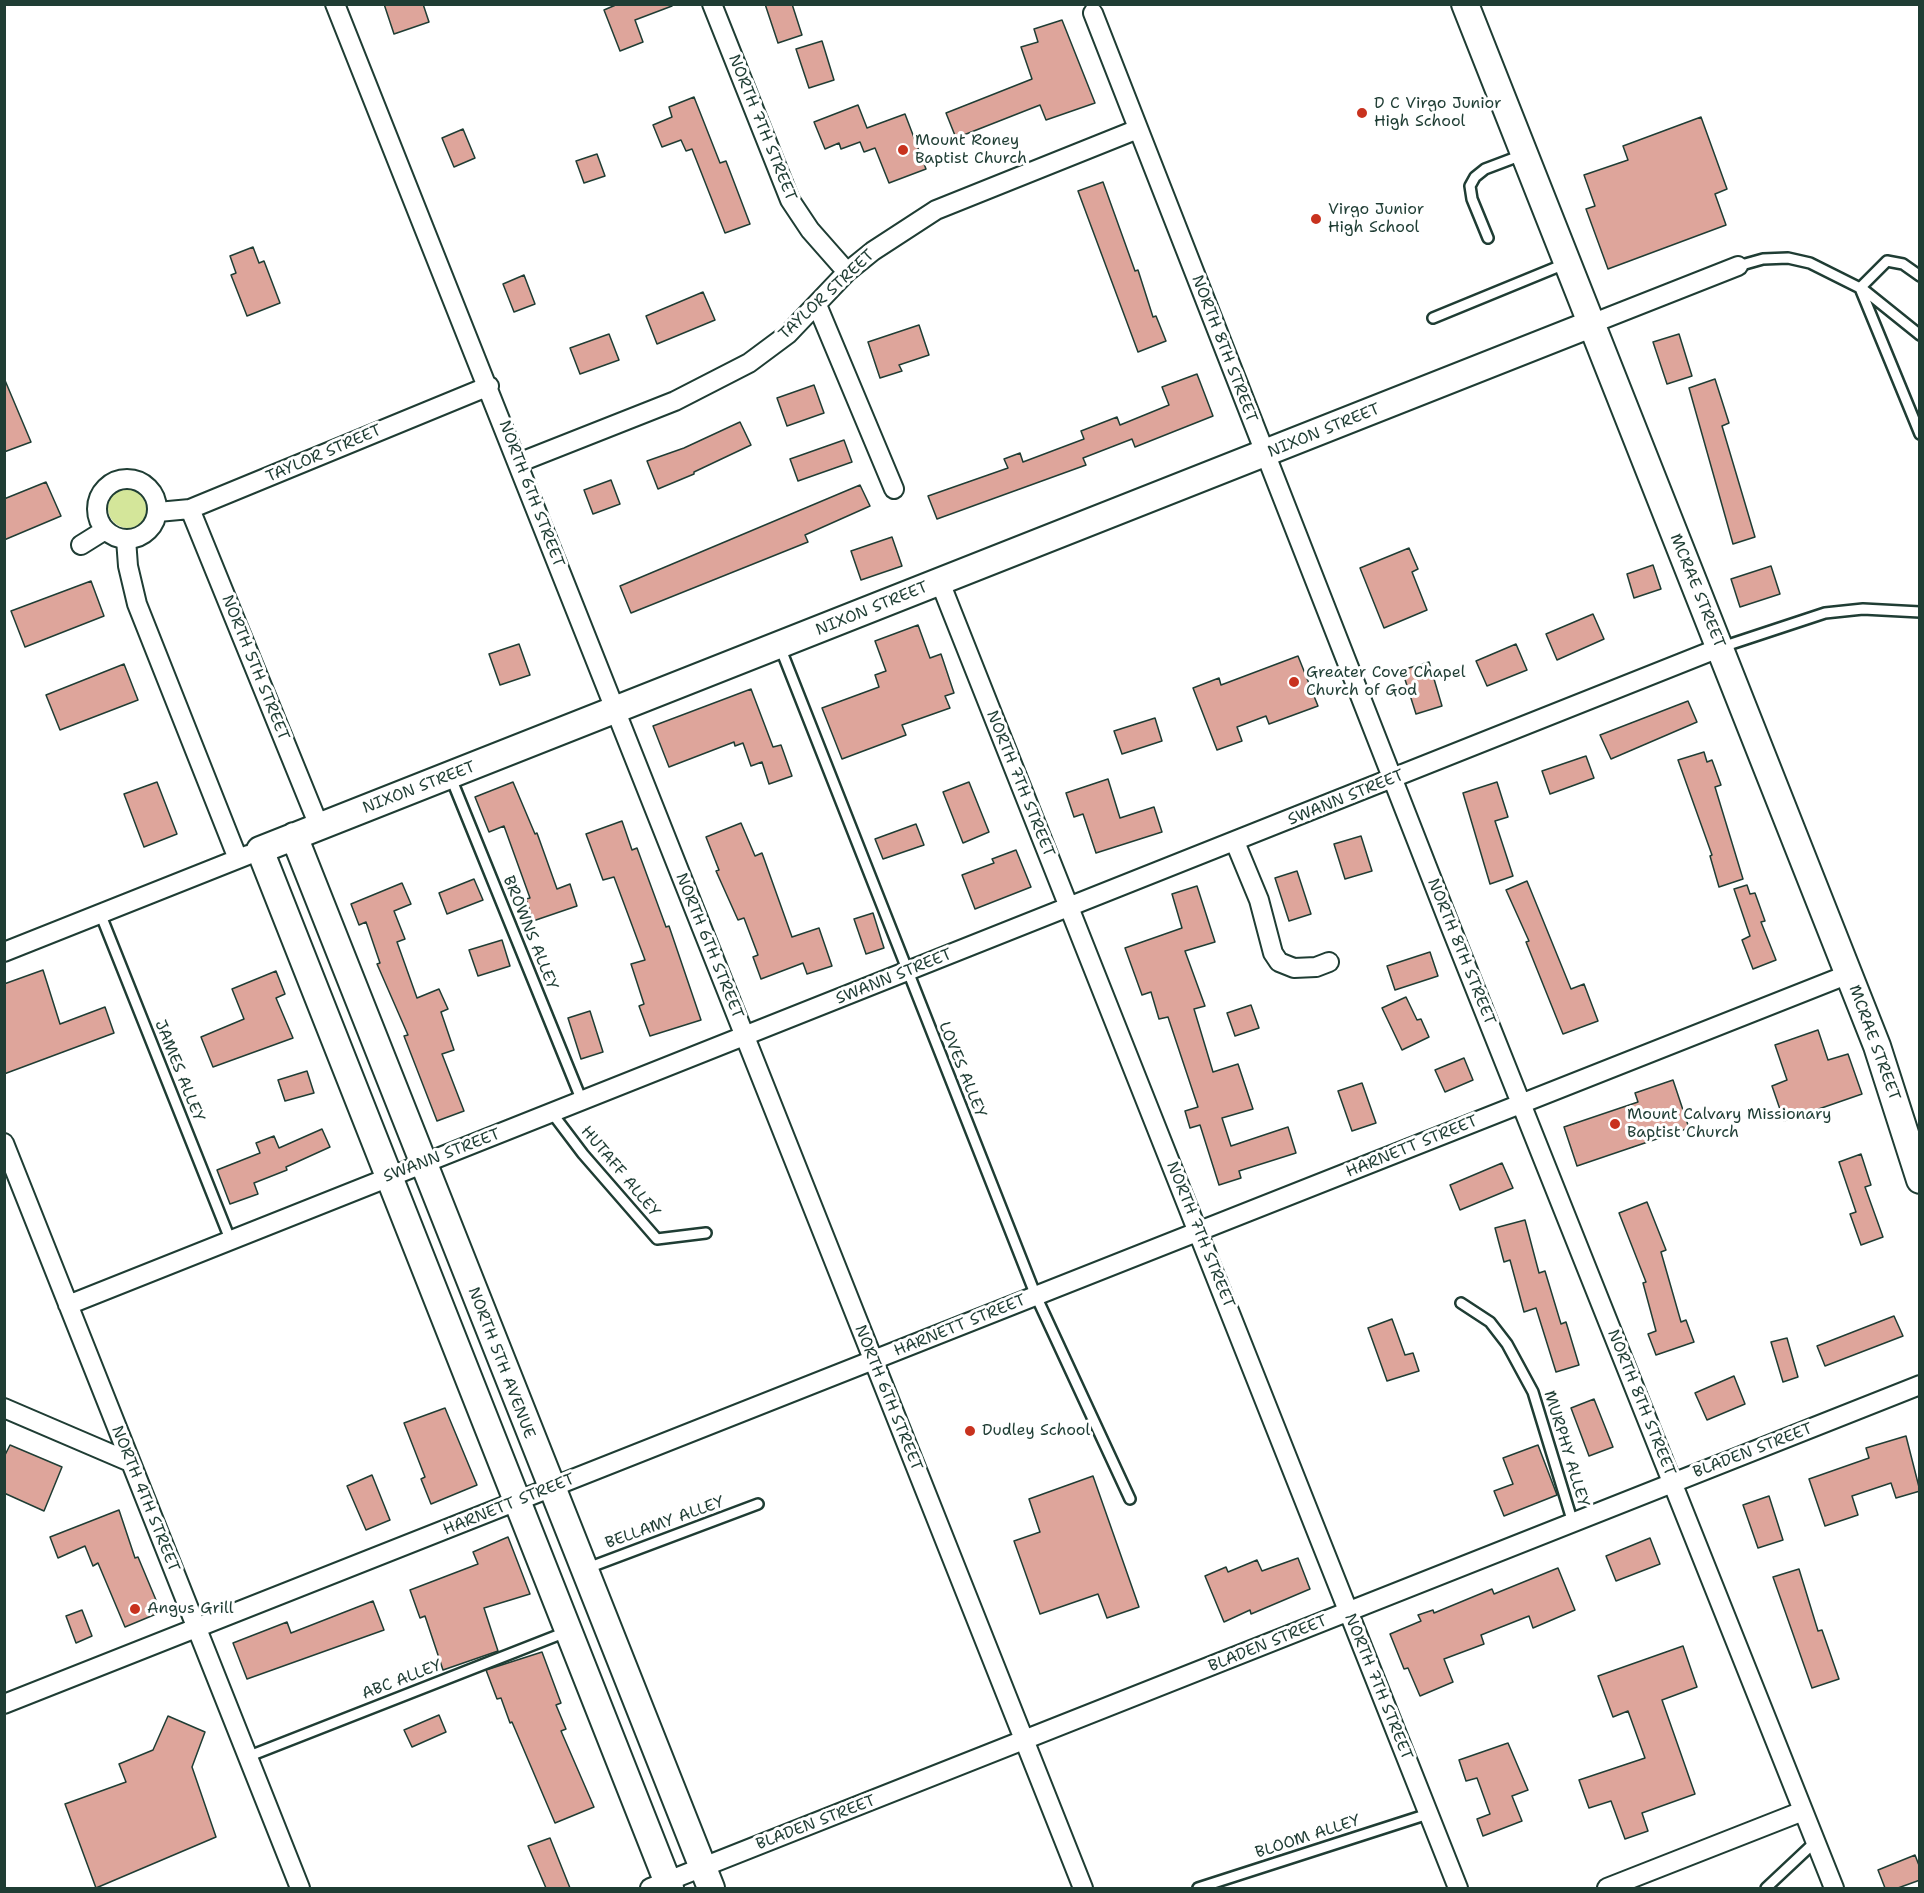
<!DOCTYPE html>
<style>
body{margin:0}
#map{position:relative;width:1924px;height:1893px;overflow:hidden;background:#fff;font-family:"Shantell Sans",sans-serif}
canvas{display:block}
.frame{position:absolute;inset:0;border:6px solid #1f3d34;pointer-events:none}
</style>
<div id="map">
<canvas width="1924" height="1893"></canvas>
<div class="frame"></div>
</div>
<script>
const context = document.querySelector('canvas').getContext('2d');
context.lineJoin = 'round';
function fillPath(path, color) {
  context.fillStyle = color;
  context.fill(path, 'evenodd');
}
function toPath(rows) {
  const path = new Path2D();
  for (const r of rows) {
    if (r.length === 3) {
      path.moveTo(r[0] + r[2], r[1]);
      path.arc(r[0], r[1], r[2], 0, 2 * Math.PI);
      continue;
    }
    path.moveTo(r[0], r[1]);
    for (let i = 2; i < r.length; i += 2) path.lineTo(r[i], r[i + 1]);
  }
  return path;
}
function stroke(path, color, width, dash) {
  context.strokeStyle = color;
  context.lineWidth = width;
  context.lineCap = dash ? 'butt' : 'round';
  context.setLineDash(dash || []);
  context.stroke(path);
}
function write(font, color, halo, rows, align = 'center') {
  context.font = font + ' "Shantell Sans",sans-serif';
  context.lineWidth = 6;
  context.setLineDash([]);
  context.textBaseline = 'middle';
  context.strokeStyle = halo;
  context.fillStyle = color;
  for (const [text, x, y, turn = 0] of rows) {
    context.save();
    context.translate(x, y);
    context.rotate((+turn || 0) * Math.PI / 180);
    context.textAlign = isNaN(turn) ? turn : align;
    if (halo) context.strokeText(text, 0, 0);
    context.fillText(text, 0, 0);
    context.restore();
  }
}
fillPath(toPath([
 [128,508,20]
]), '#d4e69a');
const building = toPath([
 [384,4,423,4,429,22,394,34,384,4],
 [618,4,672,4,672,6,635,20,643,42,620,51,604,10,618,4],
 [765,4,792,4,802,35,778,43,765,4],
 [1062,20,1095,103,1046,120,1040,105,956,138,946,113,1032,79,1021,47,1038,42,1034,29,1062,20],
 [822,41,834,80,809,88,796,49,822,41],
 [694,97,720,163,726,161,750,224,725,233,692,149,686,151,681,140,662,147,653,125,672,117,669,107,694,97],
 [858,105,867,128,905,114,926,169,889,183,875,148,864,152,860,142,841,149,839,143,825,149,814,122,858,105],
 [1701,117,1727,189,1715,194,1726,225,1608,269,1586,209,1595,206,1584,175,1628,160,1623,146,1701,117],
 [463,129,475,158,454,167,442,138,463,129],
 [597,154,605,176,584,183,576,161,597,154],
 [1103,182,1135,271,1138,270,1153,317,1156,316,1166,341,1138,352,1078,191,1103,182],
 [253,247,259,263,264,261,280,303,247,316,231,275,236,273,230,256,253,247],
 [524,275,535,304,514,312,503,284,524,275],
 [703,292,715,320,657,344,646,316,703,292],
 [919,325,929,355,899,365,902,371,880,378,868,342,919,325],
 [609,334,619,360,580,374,570,348,609,334],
 [1679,334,1692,376,1667,384,1653,342,1679,334],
 [1197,374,1213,416,1135,447,1132,439,1083,458,1086,465,937,519,928,496,1008,468,1004,459,1020,453,1023,462,1084,439,1081,431,1117,417,1120,425,1169,405,1162,387,1197,374],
 [4,378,31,442,4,452,4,378],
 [1715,379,1729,423,1722,426,1755,537,1733,544,1689,388,1715,379],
 [814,385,824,413,787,426,777,398,814,385],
 [740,422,751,445,694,472,694,474,658,489,647,461,684,448,740,422],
 [844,440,852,462,798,481,790,459,844,440],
 [611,480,620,504,593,514,584,490,611,480],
 [46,482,61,516,4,540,4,499,46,482],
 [860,485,870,506,805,535,808,542,631,613,620,586,860,485],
 [892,537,902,566,861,580,851,551,892,537],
 [1409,548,1418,569,1412,572,1427,610,1384,628,1360,568,1409,548],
 [1653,565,1661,589,1634,598,1627,574,1653,565],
 [1771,566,1780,594,1740,607,1731,579,1771,566],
 [91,581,104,616,25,647,11,611,91,581],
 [1593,614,1604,639,1557,660,1546,634,1593,614],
 [918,625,930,658,941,654,954,693,945,696,950,708,902,725,906,735,842,759,822,708,879,687,875,675,886,671,875,641,918,625],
 [519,644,530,675,500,685,489,654,519,644],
 [1516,644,1527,670,1487,686,1476,661,1516,644],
 [1298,656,1318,706,1269,724,1266,716,1237,727,1242,741,1217,750,1193,688,1219,678,1221,685,1298,656],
 [1429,662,1442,706,1416,714,1402,670,1429,662],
 [124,664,138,700,60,730,46,695,124,664],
 [751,689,773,747,781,745,792,776,769,784,762,762,751,766,743,743,735,746,734,742,669,767,653,726,751,689],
 [1688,701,1697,722,1611,759,1600,735,1688,701],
 [1155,718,1162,741,1122,754,1114,731,1155,718],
 [1704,752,1707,762,1712,760,1721,785,1715,787,1743,879,1719,887,1710,856,1712,855,1678,760,1704,752],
 [1586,756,1594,778,1550,794,1542,771,1586,756],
 [1108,779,1120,818,1154,807,1162,832,1096,853,1083,814,1074,817,1066,793,1108,779],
 [157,782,177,834,144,847,124,794,157,782],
 [513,782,535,834,537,833,557,889,570,884,577,906,533,921,526,899,530,898,504,826,489,832,475,797,513,782],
 [969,782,989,832,963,843,943,792,969,782],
 [1497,782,1508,817,1495,821,1513,876,1490,884,1463,793,1497,782],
 [622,821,632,850,637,848,666,927,669,926,701,1020,650,1036,639,1006,644,1004,631,964,645,960,614,877,603,880,586,834,622,821],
 [741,823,755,856,762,853,792,937,819,928,832,966,807,974,803,963,761,979,753,957,758,955,744,918,738,920,716,871,719,870,706,837,741,823],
 [916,824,924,845,883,859,875,839,916,824],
 [1361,836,1372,871,1345,879,1334,844,1361,836],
 [1016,850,1031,887,975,909,962,875,994,863,992,859,1016,850],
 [1297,871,1311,914,1289,921,1275,878,1297,871],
 [474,879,483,900,447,914,439,893,474,879],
 [1527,881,1571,989,1584,984,1598,1021,1563,1034,1526,942,1529,941,1506,890,1527,881],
 [402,883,411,904,394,911,405,939,397,942,417,998,439,989,448,1009,441,1012,454,1050,442,1054,464,1111,437,1121,404,1036,408,1035,377,964,380,963,366,922,359,925,351,904,402,883],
 [1747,885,1750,894,1755,893,1765,921,1761,922,1776,960,1753,969,1742,940,1750,936,1734,889,1747,885],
 [1197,886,1215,942,1185,951,1205,1006,1194,1009,1213,1072,1238,1064,1253,1109,1222,1118,1231,1146,1288,1127,1296,1153,1239,1171,1241,1178,1219,1185,1200,1125,1190,1128,1185,1111,1198,1107,1168,1017,1159,1019,1151,992,1142,995,1125,948,1182,928,1172,894,1197,886],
 [873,913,884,948,866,954,854,919,873,913],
 [502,940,510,966,478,976,469,950,502,940],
 [1430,952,1438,976,1395,990,1387,966,1430,952],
 [43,970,60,1024,105,1007,114,1033,4,1074,4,984,43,970],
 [276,971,285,994,276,998,293,1038,213,1067,201,1037,244,1019,232,989,276,971],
 [1406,997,1417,1020,1421,1019,1429,1037,1402,1050,1382,1008,1406,997],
 [1251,1005,1259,1028,1235,1036,1227,1013,1251,1005],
 [590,1011,603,1052,581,1059,568,1018,590,1011],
 [1818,1030,1828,1060,1848,1054,1862,1094,1784,1121,1772,1086,1787,1080,1775,1045,1818,1030],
 [1464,1058,1473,1080,1445,1092,1435,1070,1464,1058],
 [307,1071,314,1093,285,1101,278,1080,307,1071],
 [1673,1080,1689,1128,1577,1166,1564,1127,1638,1102,1635,1093,1673,1080],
 [1362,1083,1376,1123,1352,1131,1338,1091,1362,1083],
 [322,1129,330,1147,286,1167,287,1170,254,1183,258,1194,230,1204,217,1170,260,1153,256,1143,274,1136,279,1148,322,1129],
 [1861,1154,1871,1185,1865,1187,1883,1237,1861,1245,1850,1214,1856,1212,1839,1162,1861,1154],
 [1502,1163,1513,1188,1460,1210,1450,1185,1502,1163],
 [1647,1202,1666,1250,1661,1252,1681,1322,1686,1320,1694,1342,1656,1355,1648,1334,1656,1331,1643,1283,1646,1282,1619,1213,1647,1202],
 [1525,1220,1539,1273,1545,1271,1561,1324,1566,1322,1579,1365,1556,1372,1536,1308,1524,1312,1510,1260,1504,1262,1495,1228,1525,1220],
 [1894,1316,1903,1336,1825,1366,1817,1346,1894,1316],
 [1392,1319,1405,1355,1413,1353,1419,1371,1387,1381,1368,1328,1392,1319],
 [1787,1338,1798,1377,1783,1382,1771,1342,1787,1338],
 [1734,1376,1745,1404,1707,1420,1695,1393,1734,1376],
 [1594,1399,1613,1447,1589,1456,1571,1408,1594,1399],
 [445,1408,477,1485,431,1504,421,1479,425,1477,404,1423,445,1408],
 [1906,1436,1920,1491,1896,1498,1891,1483,1852,1496,1858,1515,1825,1526,1809,1479,1869,1458,1866,1448,1906,1436],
 [10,1445,62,1467,44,1511,4,1493,4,1457,10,1445],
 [1538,1445,1557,1495,1504,1516,1494,1491,1513,1484,1503,1458,1538,1445],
 [372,1475,390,1520,366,1530,347,1486,372,1475],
 [1093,1476,1139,1607,1107,1618,1098,1594,1040,1614,1014,1541,1040,1532,1029,1499,1093,1476],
 [1769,1496,1783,1540,1758,1548,1743,1505,1769,1496],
 [119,1510,135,1558,138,1557,161,1612,125,1627,98,1563,93,1566,85,1546,58,1558,50,1537,119,1510],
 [508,1537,530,1594,484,1608,498,1651,443,1670,425,1616,420,1618,410,1590,478,1564,473,1552,508,1537],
 [1650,1538,1660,1564,1616,1581,1606,1556,1650,1538],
 [1298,1558,1310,1589,1251,1614,1250,1610,1224,1622,1205,1576,1226,1567,1228,1572,1257,1560,1262,1571,1298,1558],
 [1558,1568,1575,1610,1533,1628,1529,1616,1481,1635,1484,1644,1444,1659,1453,1682,1420,1696,1408,1668,1404,1669,1390,1634,1421,1621,1418,1615,1433,1610,1434,1613,1492,1589,1494,1594,1558,1568],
 [1799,1569,1818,1631,1822,1630,1839,1679,1812,1688,1773,1577,1799,1569],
 [373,1601,384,1630,247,1679,233,1643,287,1622,291,1633,373,1601],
 [82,1610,92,1636,76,1643,66,1616,82,1610],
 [1683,1646,1697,1687,1662,1700,1695,1794,1642,1813,1648,1831,1625,1839,1611,1801,1589,1808,1579,1780,1645,1758,1628,1711,1613,1717,1598,1676,1683,1646],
 [542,1652,561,1703,556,1705,566,1729,561,1731,594,1807,555,1823,512,1722,510,1723,501,1698,497,1699,486,1670,542,1652],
 [439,1715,446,1732,412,1747,404,1730,439,1715],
 [168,1716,205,1732,192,1767,216,1837,96,1888,65,1804,126,1782,119,1764,153,1750,168,1716],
 [1508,1743,1528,1790,1512,1796,1522,1821,1483,1836,1477,1819,1490,1814,1477,1778,1466,1781,1459,1760,1508,1743],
 [550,1838,570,1888,546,1888,528,1846,550,1838],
 [1915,1855,1920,1868,1920,1880,1898,1888,1885,1888,1878,1870,1915,1855]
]);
fillPath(building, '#dea59b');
stroke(building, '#1f3d34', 1.5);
const lane = toPath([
 [1488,238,1472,199,1470,186,1475,177,1485,169,1522,155],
 [1738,266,1763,259,1788,258,1810,263,1864,290,1920,335],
 [1920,276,1903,264,1887,261,1860,288,1920,434],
 [1433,318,1567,263],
 [780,647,1036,1296,1130,1499],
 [1722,647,1825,613,1863,609,1920,612],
 [451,778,582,1101],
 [100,913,230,1239],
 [552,1113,583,1154,657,1239,706,1233],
 [1461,1303,1490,1322,1507,1344,1533,1392,1573,1523],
 [585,1569,758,1504],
 [247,1757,566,1632],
 [1198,1888,1428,1814],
 [1766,1888,1815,1842]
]);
const street = toPath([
 [335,4,1083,1888],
 [712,4,790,200,810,230,847,272],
 [1093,13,1449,923,1834,1888],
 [817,305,894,489],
 [1591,324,1738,266],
 [518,463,675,401,749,363,788,334,847,272,873,251,936,210,1138,129],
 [127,509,30],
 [190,509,319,826],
 [158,512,190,509,489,386],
 [126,539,128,566,137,604,238,859],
 [81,545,105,530],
 [940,582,1458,1888],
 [1235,842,1259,900,1273,953,1279,962,1294,968,1316,967,1329,962],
 [4,952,248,855],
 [4,1143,300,1888],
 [68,1305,1719,648],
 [4,1408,130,1462],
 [4,1704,1849,974],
 [650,1888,1920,1385],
 [1607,1888,1803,1811]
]);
const secondary = toPath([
 [1465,4,1877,1046,1920,1180],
 [294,836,711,1888],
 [670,1888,260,850,1591,324]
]);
stroke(lane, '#1f3d34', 14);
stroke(street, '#1f3d34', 22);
stroke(secondary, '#1f3d34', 30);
stroke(lane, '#fff', 9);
stroke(street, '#fff', 18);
stroke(secondary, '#fff', 26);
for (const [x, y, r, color] of [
 [1362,113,6,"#c8321e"],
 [903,150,6,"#c8321e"],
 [1316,219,6,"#c8321e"],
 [1294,682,6,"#c8321e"],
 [1615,1124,6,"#c8321e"],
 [970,1431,6,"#c8321e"],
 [135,1609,6,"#c8321e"]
]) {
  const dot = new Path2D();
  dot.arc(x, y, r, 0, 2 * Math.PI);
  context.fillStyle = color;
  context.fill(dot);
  stroke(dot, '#fff', 2);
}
write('16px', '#1f3d34', '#fff', [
 ["D C Virgo Junior",1374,104],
 ["High School",1374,122],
 ["Mount Roney",915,141],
 ["Baptist Church",915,159],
 ["Virgo Junior",1328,210],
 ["High School",1328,228],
 ["Greater Cove Chapel",1306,673],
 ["Church of God",1306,691],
 ["Mount Calvary Missionary",1627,1115],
 ["Baptist Church",1627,1133],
 ["Dudley School",982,1431],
 ["Angus Grill",147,1609]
], 'left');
write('16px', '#1f3d34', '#fff', [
 ["NORTH 7TH STREET",762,128,68],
 ["TAYLOR STREET",827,295,-43],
 ["NORTH 8TH STREET",1224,349,69],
 ["NIXON STREET",1324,431,-22],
 ["TAYLOR STREET",324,454,-23],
 ["NORTH 6TH STREET",531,494,69],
 ["MCRAE STREET",1697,591,68],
 ["NIXON STREET",872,609,-22],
 ["NORTH 5TH STREET",255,668,68],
 ["NORTH 7TH STREET",1020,784,68],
 ["NIXON STREET",419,788,-21],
 ["SWANN STREET",1346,798,-22],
 ["BROWNS ALLEY",530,933,68],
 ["NORTH 6TH STREET",709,946,68],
 ["NORTH 8TH STREET",1461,952,68],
 ["SWANN STREET",894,977,-22],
 ["MCRAE STREET",1874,1043,70],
 ["LOVES ALLEY",962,1070,68],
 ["JAMES ALLEY",179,1071,68],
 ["HARNETT STREET",1412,1147,-22],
 ["SWANN STREET",442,1156,-21],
 ["HUTAFF ALLEY",620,1172,50],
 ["NORTH 7TH STREET",1200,1235,68],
 ["HARNETT STREET",960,1326,-22],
 ["NORTH 5TH AVENUE",501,1363,69],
 ["NORTH 6TH STREET",888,1398,68],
 ["NORTH 8TH STREET",1641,1403,68],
 ["MURPHY ALLEY",1566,1449,73],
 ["BLADEN STREET",1753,1451,-21],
 ["NORTH 4TH STREET",145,1499,68],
 ["HARNETT STREET",509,1505,-22],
 ["BELLAMY ALLEY",665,1523,-20],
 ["BLADEN STREET",1268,1644,-22],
 ["ABC ALLEY",402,1680,-21],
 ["NORTH 7TH STREET",1378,1687,68],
 ["BLADEN STREET",816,1823,-21],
 ["BLOOM ALLEY",1308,1837,-18]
]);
</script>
